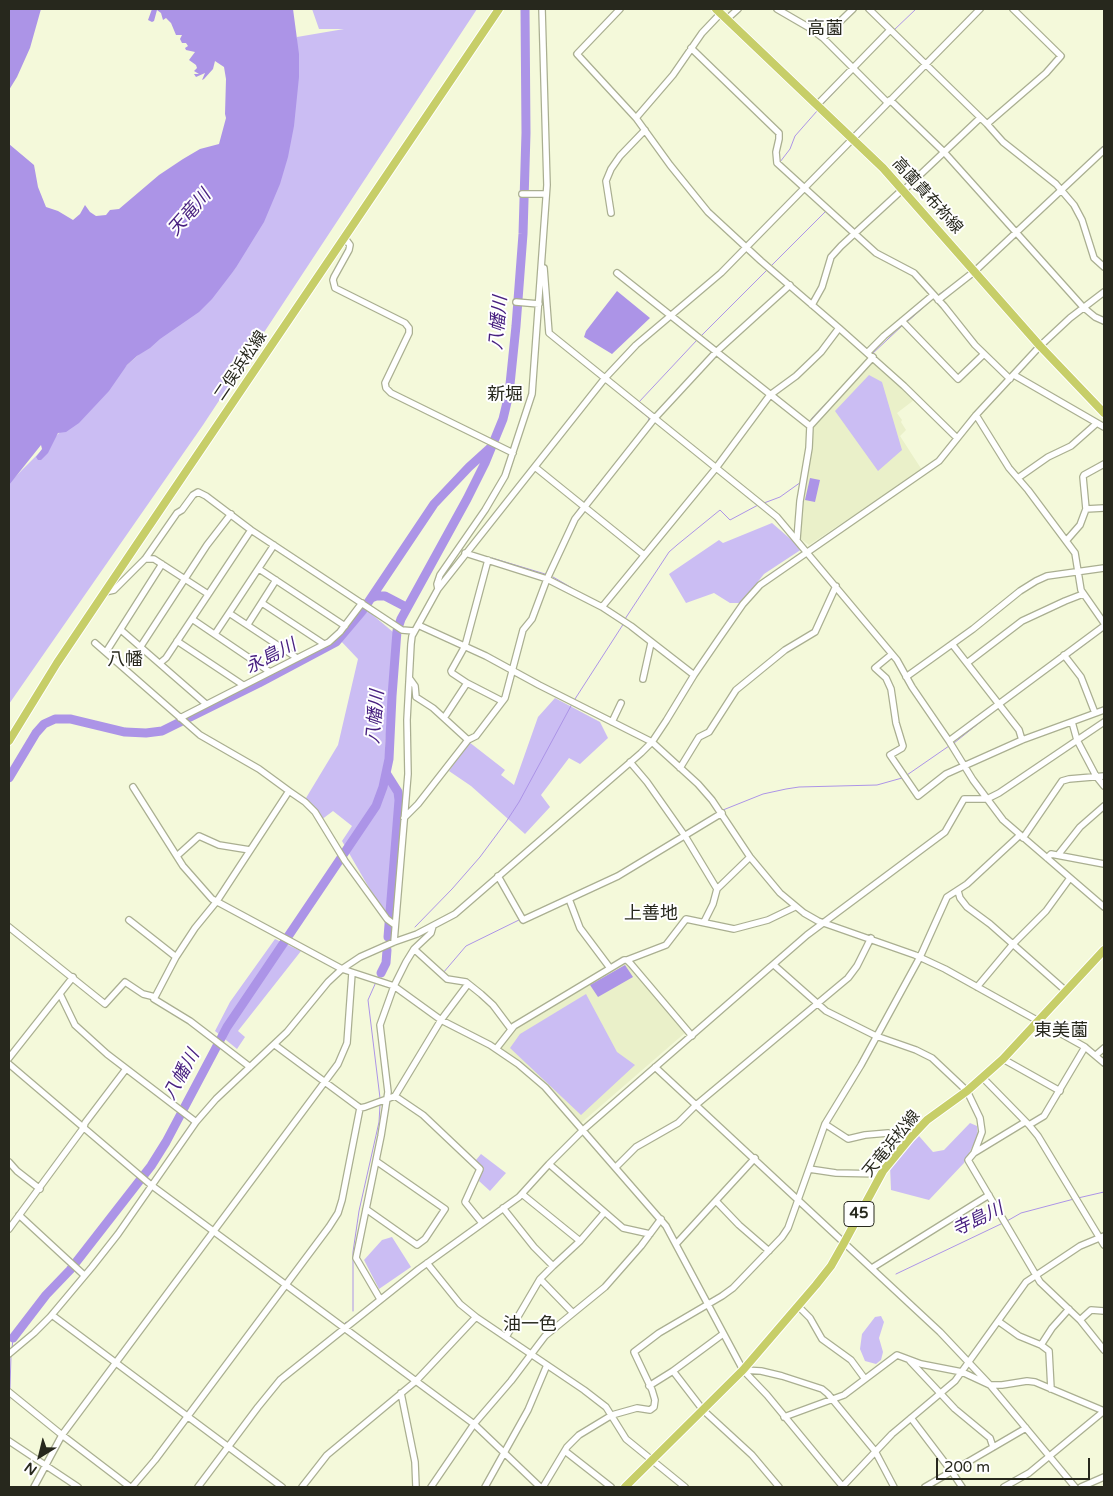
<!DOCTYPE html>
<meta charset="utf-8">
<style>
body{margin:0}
#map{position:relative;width:1113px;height:1496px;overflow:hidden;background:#f4f9da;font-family:"Varela Round",sans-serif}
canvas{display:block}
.frame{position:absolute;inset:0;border:10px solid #27281d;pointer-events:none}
.north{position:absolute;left:15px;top:1431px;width:50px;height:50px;-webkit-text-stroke:4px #fff;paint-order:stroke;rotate:216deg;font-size:14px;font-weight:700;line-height:20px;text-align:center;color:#27281d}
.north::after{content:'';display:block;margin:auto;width:18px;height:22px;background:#27281d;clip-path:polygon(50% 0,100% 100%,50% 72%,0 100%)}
.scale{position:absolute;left:936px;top:1458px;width:154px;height:22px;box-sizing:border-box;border:2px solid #27281d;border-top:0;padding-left:6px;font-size:15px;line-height:18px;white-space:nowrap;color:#27281d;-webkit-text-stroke:4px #fff;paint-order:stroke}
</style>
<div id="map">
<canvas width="1113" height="1496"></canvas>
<div class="frame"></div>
<div class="north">N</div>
<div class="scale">200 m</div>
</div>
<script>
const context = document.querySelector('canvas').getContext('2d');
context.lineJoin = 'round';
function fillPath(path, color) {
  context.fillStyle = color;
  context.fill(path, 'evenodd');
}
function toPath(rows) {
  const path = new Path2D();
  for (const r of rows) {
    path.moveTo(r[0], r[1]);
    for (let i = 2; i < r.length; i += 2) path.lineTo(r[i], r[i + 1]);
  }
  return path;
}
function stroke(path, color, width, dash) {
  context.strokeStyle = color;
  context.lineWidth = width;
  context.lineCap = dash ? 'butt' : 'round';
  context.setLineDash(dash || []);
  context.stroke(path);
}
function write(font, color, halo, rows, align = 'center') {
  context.font = font + ' "Varela Round","Noto Sans JP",sans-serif';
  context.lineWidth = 4;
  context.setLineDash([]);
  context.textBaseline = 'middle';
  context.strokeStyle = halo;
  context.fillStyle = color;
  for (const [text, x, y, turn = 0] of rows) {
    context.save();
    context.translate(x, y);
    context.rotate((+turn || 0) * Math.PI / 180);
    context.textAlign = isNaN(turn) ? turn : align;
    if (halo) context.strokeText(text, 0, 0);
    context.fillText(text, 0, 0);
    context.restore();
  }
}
fillPath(toPath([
 [872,360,914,400,897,413,902,420,901,422,906,430,900,436,922,470,809,545,798,537,814,424],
 [624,963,626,963,686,1032,580,1124,549,1087,521,1062,500,1049,515,1029]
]), '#eaf0c9');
fillPath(toPath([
 [312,9,477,9,203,425,9,704,9,483,127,365,235,269,297,94,297,37,344,29,319,29],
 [869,375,882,382,902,450,878,471,835,411],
 [772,523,802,549,764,574,741,603,730,603,714,593,686,603,669,574,719,540,723,543],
 [368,611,393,632,385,749,397,797,387,919,342,841,352,826,333,811,321,820,306,798,338,745,358,659,339,639],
 [555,698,600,722,608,738,580,764,569,758,541,795,550,807,525,834,471,786,449,771,469,742,505,770,501,775,514,785,538,717],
 [275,939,301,951,238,1031,245,1037,237,1049,215,1031,230,1002],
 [586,994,617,1052,635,1065,581,1115,510,1048,520,1034],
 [970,1123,977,1126,978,1136,964,1163,929,1200,891,1190,890,1166,919,1136,933,1152,944,1150],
 [481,1154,506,1173,490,1191,479,1181,483,1167,476,1160],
 [392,1237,411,1267,379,1289,364,1260,382,1240],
 [881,1316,884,1322,879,1338,883,1352,881,1360,876,1364,865,1361,860,1349,862,1334,875,1317]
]), '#cbbdf3');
fillPath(toPath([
 [10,9,41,9,30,48,17,77,9,90],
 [152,9,293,9,299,54,299,77,294,126,288,157,280,184,264,222,235,269,212,299,199,312,160,339,150,348,137,356,127,365,109,391,79,423,66,432,58,433,48,453,41,460,38,460,36,457,42,449,41,445,9,485,9,144,34,165,38,187,46,207,58,211,73,220,80,214,85,205,90,212,96,216,106,215,110,210,119,209,159,175,183,159,200,149,219,144,226,118,225,114,226,79,224,67,215,61,213,69,204,79,202,80,205,73,196,77,194,74,199,74,194,71,197,68,196,65,189,60,195,52,186,50,185,48,188,46,186,43,182,43,180,39,182,35,176,35,171,23,166,18,163,20,161,13,157,10,154,21,152,22,148,20],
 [617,291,650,318,612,354,584,337,586,331],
 [810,478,820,480,815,502,805,500],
 [625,965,633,977,598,997,590,985]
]), '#ac94e7');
stroke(toPath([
 [893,31,916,9],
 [857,68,891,33],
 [824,103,854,71],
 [780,162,790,149,795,136,817,111],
 [787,176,799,187],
 [1066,182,1104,145],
 [805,193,810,197],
 [1022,223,1058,190],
 [771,266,826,211],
 [938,295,951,286],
 [907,322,934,298],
 [701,336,767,270],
 [872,354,904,324],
 [639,402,697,340],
 [634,406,649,418,648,422],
 [810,422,812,418,856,372],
 [584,502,638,435],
 [764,503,780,497,801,482],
 [575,514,580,507],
 [555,555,570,524],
 [492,558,545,574,548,572],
 [553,577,572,588],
 [607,607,619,615],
 [625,619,669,552,677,545,720,510,730,520,758,505],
 [1068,657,1104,630],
 [575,699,624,623],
 [1003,705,1064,659],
 [954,743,998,708],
 [907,775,949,746],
 [723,810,763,794,786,789,799,787,877,785,902,778],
 [415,927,452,889,480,857,506,822,519,802,572,704],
 [443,973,466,946,521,919],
 [377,978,381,973],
 [376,982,368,1000,380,1098],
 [1078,1198,1104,1192],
 [1007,1221,1021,1213,1074,1199],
 [896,1274,1003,1223],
 [353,1311,353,1252,359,1211,379,1122,380,1105],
 [344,1324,346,1322],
 [331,1335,339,1329],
 [9,1342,13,1338,12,1349],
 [10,1389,11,1355],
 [9,1409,10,1395]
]), '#ac94e7', 1);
stroke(toPath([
 [371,598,376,596,385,596,406,607],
 [386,773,398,792,399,800,388,937],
 [9,778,36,733,44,724,55,719,71,719,125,732,146,733,162,731,259,683,336,642,363,610,434,504,469,467,490,448],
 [381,973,386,963,387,950],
 [13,1338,46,1295,70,1270,151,1166,166,1142,227,1027,376,806,383,787,389,759,392,696,397,631,401,619,467,499,485,463,503,419,509,394,516,326,523,234,526,133,525,9]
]), '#ac94e7', 9);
const minor = toPath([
 [777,9,808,27,823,38,887,102],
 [869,9,987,124,1003,142,1056,184,1074,205,1082,220,1094,258,1104,267],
 [727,19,738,9],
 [823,38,853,9],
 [691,48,779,133,779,139,776,152,777,163,876,253,914,273,944,306,975,345,1010,379],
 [890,100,944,152,1083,307,1095,317,1104,321],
 [817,105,890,30],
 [636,118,673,75,702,33,721,13],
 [987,124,1046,73,1061,56,1013,9],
 [904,190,980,118],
 [522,194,546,194],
 [611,213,606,181,611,169,620,156,645,130],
 [344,237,350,245,349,250,334,277,333,280,335,288,405,323,409,328,409,333,385,383,386,388,391,393,513,453],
 [544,268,549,333,777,517,897,660,912,687,949,741,973,780,1003,820,1104,907],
 [617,273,810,426],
 [938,300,975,271,1104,150],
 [516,302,539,304],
 [812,305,822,287,831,257,841,246,903,189],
 [902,321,958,379,984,354],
 [839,328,904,386,957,438],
 [868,352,884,336,933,295],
 [1014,375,1104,427],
 [976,415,1009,468,1028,490,1075,553,1081,590,1104,623],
 [535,467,644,555],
 [1018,478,1048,457,1071,446,1097,423],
 [1086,509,1104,508],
 [797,539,800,501,809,448,810,426,873,357],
 [1066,541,1080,525,1086,509,1083,477,1084,475,1104,464],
 [274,545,229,613,297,658],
 [465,553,547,579,602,607,631,626,694,675],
 [145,559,154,559,208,594],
 [259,569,345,626],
 [438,589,605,378,636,345,721,273,980,9],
 [105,592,114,590,145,559,177,513,182,510,193,495,198,492,206,496,251,530,402,630,414,631],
 [262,603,324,644],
 [602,607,716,468,770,395,796,376,821,352,839,328,761,261,708,212,670,165,636,118,577,54,620,9],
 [192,619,270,672],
 [248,624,276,580],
 [418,625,486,656,539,685,652,742,698,784,712,800,750,857,780,893,804,913,818,921,915,955,945,969,1085,1047,1104,1063],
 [121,630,206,704],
 [215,634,229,613],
 [177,641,243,685],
 [95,643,200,735,259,769,289,791,217,901,195,928,176,957,154,999,190,1021,250,1067],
 [952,644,1019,730,1022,740],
 [141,646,207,545,231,514],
 [106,652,162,564],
 [892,654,875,668,886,678,891,689,896,723,903,746,902,748,890,755,918,796,946,774,1022,740,1104,710],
 [1064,655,1081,677,1095,713],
 [160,663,166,658,251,530],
 [967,663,1022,621,1065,601,1083,594],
 [906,677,973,629,1020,591,1036,581,1047,576,1104,568],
 [410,679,415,686,416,697,433,708,468,740],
 [643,679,651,643],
 [467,683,452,673,451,671,465,646,488,560],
 [180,718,329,642,340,632,362,603],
 [444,718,467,683,502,701],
 [612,722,621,703],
 [1072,722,1077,740,1096,776,1104,786],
 [949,741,1104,626],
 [630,762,647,782,685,836,717,889],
 [680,768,699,737,709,732,736,690,785,650,815,632,836,586],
 [133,787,183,866,212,899,342,969,394,986,441,1020,490,1045,518,1064,545,1087,666,1226,743,1370,767,1395,843,1487],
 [289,791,305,802,315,812,345,861,387,919,395,925],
 [404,818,418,804,468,740,476,736,505,698,523,630,532,619,547,579,575,519,654,419,716,352,790,285],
 [1023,838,1062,781,1069,779,1104,776],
 [178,855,199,836,219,845,250,850],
 [1058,855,1080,827,1104,806],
 [1047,858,1051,854,1104,864],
 [498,876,523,920,618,876,722,813],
 [958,891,960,898,967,907,990,924,1066,991],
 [569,899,580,928,610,968],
 [129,920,176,957],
 [704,922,713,904,717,889,750,857],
 [9,927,105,1004,125,982,143,994,155,997],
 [394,942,408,774,407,720,411,644,412,636,438,589,437,584,440,575,485,510,505,476,532,394,547,185,542,9],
 [414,949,447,979,466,982,481,994,493,1005,511,1029],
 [627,960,666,945,686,919,734,929,768,920,795,907],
 [774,965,826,1011,876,1036,916,1050,932,1058,967,1091,980,1118,982,1132,974,1153,968,1160,1040,1282,1080,1320,1104,1350],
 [977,987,1013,944,1046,911,1070,878],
 [60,994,75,1025,107,1054,196,1122],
 [496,1049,514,1026,624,960,627,960,631,964,692,1036],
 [1096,1055,1104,1048],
 [9,1058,73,977],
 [1003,1059,1060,1091],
 [9,1064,151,1185,474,1424,540,1487],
 [655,1067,940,1332,990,1385,1075,1487],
 [983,1078,1029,1125,1038,1136,1104,1245],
 [395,1096,441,1020,468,984],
 [360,1108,365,1107,395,1096,423,1115,480,1169,465,1202,482,1223],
 [825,1124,848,1139,865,1135,888,1133,911,1137],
 [1029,1125,1044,1116,1085,1047],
 [974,1153,1025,1122],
 [9,1162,17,1171,40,1189],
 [549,1164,623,1228,650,1234],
 [616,1167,636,1147,678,1123,696,1105,848,978,857,966,871,938],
 [809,1169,836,1173,881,1174],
 [522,1194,580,1241,604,1213],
 [716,1201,739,1225,769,1251],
 [503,1208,534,1247,553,1266,540,1279,506,1337],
 [366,1209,417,1245,425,1239,445,1209,376,1161],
 [19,1215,84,1275],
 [9,1229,84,1127,85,1123,126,1069],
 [677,1243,755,1158],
 [553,1266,580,1241],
 [872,1268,989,1195],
 [540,1279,573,1313],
 [380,1299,356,1258,381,1136,388,1092,380,1025,394,986,406,962,414,949,431,933,433,926],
 [798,1306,810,1318,822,1339,851,1360,865,1379],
 [52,1315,282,1487],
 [476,1317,584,1390,606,1407,626,1439,685,1487],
 [1080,1320,1091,1310,1104,1311],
 [998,1321,1019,1336,1041,1345,1049,1351,1051,1389],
 [1041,1345,1052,1328,1069,1309],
 [9,1354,34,1333,50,1317,92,1267,118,1234,196,1122,216,1099,287,1032,328,982,342,969,360,957,394,942,417,934,455,914,641,753,652,742,666,721,694,675,718,640,743,604,760,585,939,461,976,415,1040,346,1070,318,1104,292],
 [910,1361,955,1409,990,1438,993,1447],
 [743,1370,761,1371,782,1376,822,1389,828,1394,875,1451,894,1487],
 [673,1371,703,1410,752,1455,779,1487],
 [649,1386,673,1371,723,1334],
 [9,1392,62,1435,130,1487],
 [401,1393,415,1462,416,1487],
 [784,1417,844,1395,897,1355,921,1364,962,1372,990,1385,1002,1385,1027,1381,1035,1382,1104,1411],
 [911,1418,952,1472,962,1487],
 [9,1441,78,1487],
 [565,1451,611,1487],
 [34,1487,62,1435,338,1064,347,1043,352,973],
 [132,1487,155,1460,329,1227,338,1213,342,1200,360,1108,275,1045],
 [198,1487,258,1407,280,1380,419,1269,519,1197,549,1164,583,1130,807,935,945,832,964,799,987,799,999,793,1104,722],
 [302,1487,327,1455,416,1381,476,1317,460,1304,427,1263],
 [431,1487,474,1424,511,1381,545,1336,605,1287,641,1246,661,1219],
 [485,1487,528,1410,547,1365],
 [543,1487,567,1447,579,1435,612,1415,637,1408,650,1410,654,1407,655,1400,652,1390,634,1352,659,1333,722,1296,733,1288,782,1237,788,1228,825,1124,861,1065,920,957,947,897,967,884,1020,835],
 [842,1487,892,1434,955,1381,1026,1282,1080,1246,1104,1236],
 [925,1487,1026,1428],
 [1004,1487,1029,1473,1104,1411],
 [1081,1487,1104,1477]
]);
const major = toPath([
 [716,9,883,168,1040,346,1104,413],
 [9,741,57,663,137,544,499,9],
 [625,1487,743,1370,816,1285,831,1266,844,1243,883,1171,911,1137,927,1120,967,1091,1003,1059,1104,950]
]);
stroke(minor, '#aaaf91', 8);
stroke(major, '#fff', 10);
stroke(minor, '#fff', 5.5);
stroke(major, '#c7ce68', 8);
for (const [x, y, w] of [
 [859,1214,30]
]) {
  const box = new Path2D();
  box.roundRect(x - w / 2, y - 12.5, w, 25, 4);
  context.fillStyle = '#fff';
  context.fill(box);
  stroke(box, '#27281d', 1);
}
write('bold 15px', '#27281d', null, [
 ["45",859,1214]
]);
write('16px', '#27281d', '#fff', [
 ["高薗貴布祢線",927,196,48],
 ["二俣浜松線",241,366,-56],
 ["天竜浜松線",892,1144,-51]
]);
write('18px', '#27281d', '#fff', [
 ["高薗",825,29],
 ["新堀",505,395],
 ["八幡",125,660],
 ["上善地",651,914],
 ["東美薗",1061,1031],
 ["油一色",530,1325]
]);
write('italic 18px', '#471f7f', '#fff', [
 ["天竜川",190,213,-49],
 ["八幡川",499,323,-85],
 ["永島川",271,657,-27],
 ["八幡川",376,717,-85],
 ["八幡川",182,1075,-61],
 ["寺島川",978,1220,-26]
]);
</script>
